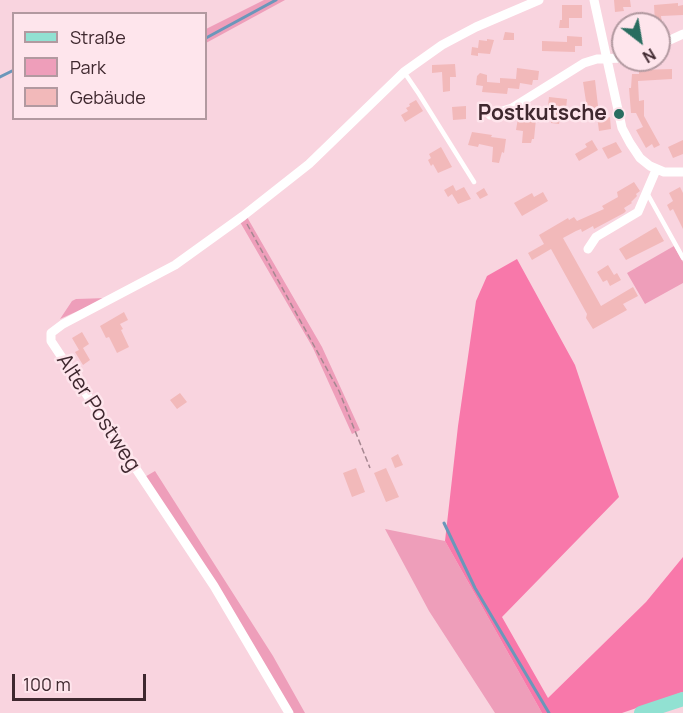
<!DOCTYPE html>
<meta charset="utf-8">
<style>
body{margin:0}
#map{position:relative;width:683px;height:713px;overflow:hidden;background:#f9d4df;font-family:Manrope,sans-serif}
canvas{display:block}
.legend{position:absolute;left:12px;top:12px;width:195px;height:108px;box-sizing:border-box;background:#fee5ec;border:2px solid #b299a0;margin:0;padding:8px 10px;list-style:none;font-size:18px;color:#3f282f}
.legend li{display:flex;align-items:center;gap:12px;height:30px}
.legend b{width:30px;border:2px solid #b299a0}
.north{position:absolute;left:611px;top:12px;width:60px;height:60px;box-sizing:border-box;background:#fee5ec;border:2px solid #b299a0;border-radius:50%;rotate:149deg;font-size:16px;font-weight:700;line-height:24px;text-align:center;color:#3f282f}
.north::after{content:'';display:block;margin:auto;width:21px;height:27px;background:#296d60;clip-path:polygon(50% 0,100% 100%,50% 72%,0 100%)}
.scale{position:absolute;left:12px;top:674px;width:134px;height:27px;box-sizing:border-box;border:3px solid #3f282f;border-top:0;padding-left:8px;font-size:18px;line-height:21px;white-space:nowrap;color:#3f282f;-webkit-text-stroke:4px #fee5ec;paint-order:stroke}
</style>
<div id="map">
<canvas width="683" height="713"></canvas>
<ul class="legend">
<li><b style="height:8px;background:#91e1d2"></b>Straße</li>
<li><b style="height:16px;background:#ee9eba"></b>Park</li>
<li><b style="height:16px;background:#f2b9ba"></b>Gebäude</li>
</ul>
<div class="north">N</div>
<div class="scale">100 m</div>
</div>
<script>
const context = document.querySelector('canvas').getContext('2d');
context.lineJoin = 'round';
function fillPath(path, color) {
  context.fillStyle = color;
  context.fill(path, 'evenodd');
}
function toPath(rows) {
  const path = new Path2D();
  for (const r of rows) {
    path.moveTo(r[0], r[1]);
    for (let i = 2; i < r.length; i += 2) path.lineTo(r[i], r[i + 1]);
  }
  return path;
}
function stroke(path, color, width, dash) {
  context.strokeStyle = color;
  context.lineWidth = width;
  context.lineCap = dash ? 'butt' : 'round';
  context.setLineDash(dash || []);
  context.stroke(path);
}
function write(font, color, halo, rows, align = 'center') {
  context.font = font + ' Manrope,sans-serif';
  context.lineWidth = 5;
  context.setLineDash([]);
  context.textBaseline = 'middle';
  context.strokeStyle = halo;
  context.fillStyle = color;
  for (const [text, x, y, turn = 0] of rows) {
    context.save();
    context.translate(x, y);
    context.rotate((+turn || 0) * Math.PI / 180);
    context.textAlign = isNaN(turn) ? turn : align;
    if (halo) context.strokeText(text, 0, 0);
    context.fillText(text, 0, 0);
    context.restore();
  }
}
fillPath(toPath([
 [264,0,285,0,206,43,206,29],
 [247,217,322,347,360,430,352,434,313,348,240,222],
 [674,246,683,262,683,283,645,304,627,273],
 [107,298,60,319,72,301,76,299],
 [155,471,273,656,305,713,291,713,143,478],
 [385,529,445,541,542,713,495,713,429,611]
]), '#ee9eba');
fillPath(toPath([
 [517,259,575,365,619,497,502,617,548,698,646,602,683,557,683,692,622,713,542,713,445,541,458,426,476,301,487,276]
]), '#f878aa');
stroke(toPath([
 [206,38,276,0],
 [0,77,14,70],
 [444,523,475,588,549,713]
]), '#6b97ba', 3);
fillPath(toPath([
 [614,0,630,0,631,7,623,7,624,11,615,12],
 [678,3,678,6,683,5,683,15,661,16,662,24,655,24,654,5],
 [562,5,582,5,582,18,569,18,569,28,559,28,560,20,562,20],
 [616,30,623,30,623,41,616,41],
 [505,32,514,33,514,40,503,40],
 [567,36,582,37,582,46,575,46,575,52,542,51,542,41,567,42],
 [487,39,494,40,490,54,478,53,478,56,471,55,472,47,478,48,479,40,487,41],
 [455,64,456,77,450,77,450,91,443,92,442,72,432,73,432,65],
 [517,68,539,71,538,80,533,80,532,85,520,83,519,89,508,88,507,94,482,92,483,86,476,85,477,76,480,73,487,75,487,82,500,83,500,78,516,79],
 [672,69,672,79,638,81,639,101,644,100,644,116,660,145,654,148,652,144,646,148,636,130,643,127,636,113,631,113,629,88,631,88,632,74,639,74,639,70],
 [595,80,598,106,604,106,606,118,610,117,611,129,599,131,597,116,594,116,593,107,587,108,583,82],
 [549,97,567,99,565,119,560,118,559,124,551,123,552,106,548,106],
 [416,100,423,111,405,122,401,115,408,111,406,108,410,106,409,104],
 [466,106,466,119,453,120,452,107],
 [518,118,536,119,534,139,532,139,531,143,522,143,523,131,516,130],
 [472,132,492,135,491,137,506,139,504,153,502,152,499,163,492,162,493,147,479,144,478,147,468,145],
 [592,140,598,150,579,161,575,154,587,147,585,144],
 [683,140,683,154,673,158,668,147],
 [616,142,622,152,608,159,602,148],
 [441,147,452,167,438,173,433,164,431,166,428,160,431,158,429,154],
 [634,182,640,191,636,194,637,196,631,202,632,203,624,208,626,211,624,213,594,229,593,226,582,232,581,229,576,231,563,238,601,306,633,287,638,296,623,304,627,310,593,329,586,318,587,314,551,249,532,260,528,253,544,244,539,235,568,218,569,220,574,217,577,221,604,209,602,206,618,197,617,192],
 [453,185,456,191,464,187,471,199,458,204,452,194,448,197,444,190],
 [680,187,683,193,683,229,673,209,670,211,667,205,673,201,669,193],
 [484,188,488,195,480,199,476,193],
 [543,192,548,201,522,216,514,203,532,193,534,197],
 [656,227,664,241,626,260,619,249],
 [608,265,614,275,617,273,621,280,610,286,607,280,603,282,597,272],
 [124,312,128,320,120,324,123,329,121,330,129,347,117,353,109,337,106,338,100,326],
 [82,332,89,344,83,348,90,360,83,365,75,352,79,350,72,338],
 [180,393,187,402,177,409,170,400],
 [398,454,403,465,395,468,391,458],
 [356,468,365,492,352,497,343,473],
 [386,468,399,497,386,502,374,473]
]), '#f2b9ba');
stroke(toPath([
 [247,224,339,391,370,468]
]), '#a68791', 1.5, [6, 3]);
stroke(toPath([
 [404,72,419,94,474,182],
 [647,193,683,258]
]), '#fff', 4.5);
stroke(toPath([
 [594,0,622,128,630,143,640,158,650,166,664,172,683,172],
 [659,45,683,34],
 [490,115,512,108,584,63,597,59,623,58],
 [588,249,596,237,638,212,656,170],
 [289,713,214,586,51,341,51,333,63,324,175,265,243,216,309,164,404,72,442,45,476,27,539,0]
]), '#fff', 9);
stroke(toPath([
 [641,713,683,699]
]), '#91e1d2', 14);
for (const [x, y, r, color] of [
 [619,114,6,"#296d60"]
]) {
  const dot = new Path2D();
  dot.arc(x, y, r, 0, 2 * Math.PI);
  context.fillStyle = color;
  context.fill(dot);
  stroke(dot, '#fee5ec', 2);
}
write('bold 21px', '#3f282f', '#fee5ec', [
 ["Postkutsche",607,114]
], 'right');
write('21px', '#3f282f', '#fee5ec', [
 ["Alter Postweg",98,413,57]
]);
</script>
